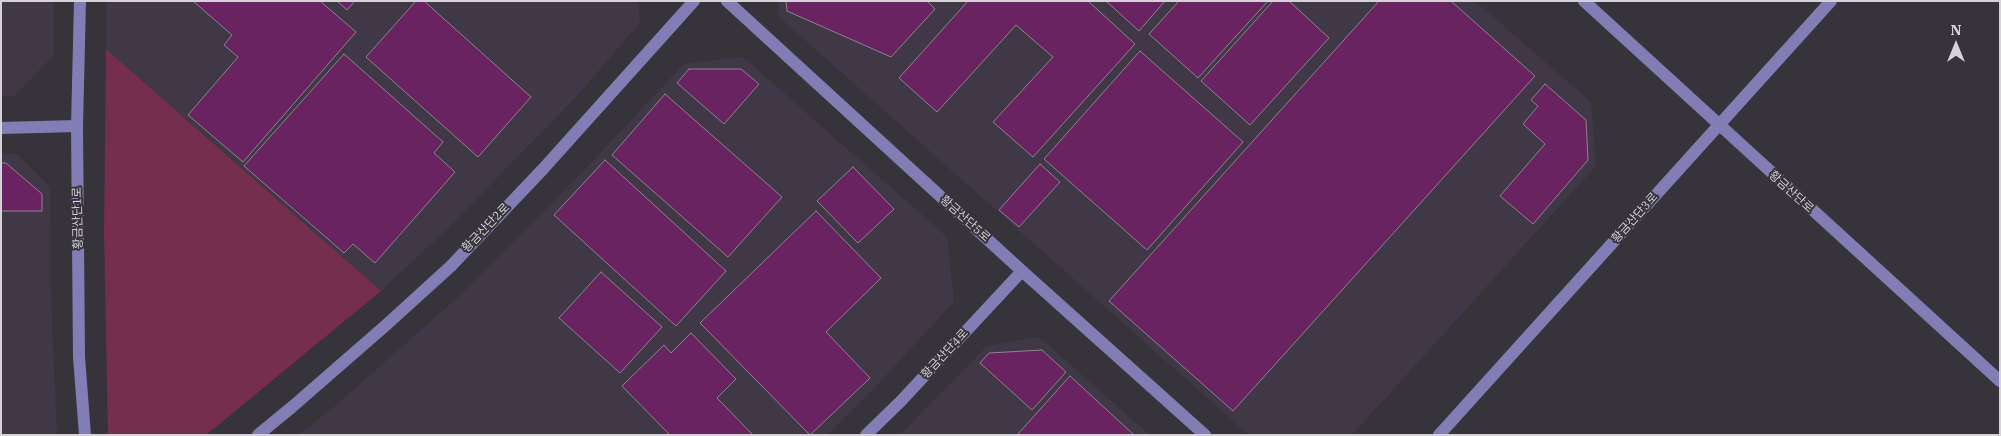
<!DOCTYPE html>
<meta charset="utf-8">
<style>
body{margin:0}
#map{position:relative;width:2001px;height:436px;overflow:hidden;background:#37333b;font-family:"IBM Plex Serif",serif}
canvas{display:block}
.frame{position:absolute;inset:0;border:2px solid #d6d3d8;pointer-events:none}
.north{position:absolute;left:1931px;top:20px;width:50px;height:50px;-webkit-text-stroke:4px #37333b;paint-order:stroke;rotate:0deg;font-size:14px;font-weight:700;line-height:20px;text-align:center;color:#d6d3d8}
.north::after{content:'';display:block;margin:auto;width:18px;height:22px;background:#d6d3d8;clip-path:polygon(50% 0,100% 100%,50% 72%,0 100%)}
</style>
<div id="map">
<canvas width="2001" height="436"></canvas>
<div class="frame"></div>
<div class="north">N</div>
</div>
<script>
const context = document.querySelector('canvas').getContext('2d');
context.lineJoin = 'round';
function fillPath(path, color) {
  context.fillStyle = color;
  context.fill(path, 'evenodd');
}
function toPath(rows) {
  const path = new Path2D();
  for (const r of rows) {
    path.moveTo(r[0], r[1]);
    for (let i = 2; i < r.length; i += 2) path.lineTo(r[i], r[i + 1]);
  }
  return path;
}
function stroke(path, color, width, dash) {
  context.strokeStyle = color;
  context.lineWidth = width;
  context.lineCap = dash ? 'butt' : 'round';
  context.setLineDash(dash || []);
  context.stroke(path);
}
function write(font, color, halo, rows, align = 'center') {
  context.font = font + ' "IBM Plex Serif","Noto Sans KR",serif';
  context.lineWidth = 4;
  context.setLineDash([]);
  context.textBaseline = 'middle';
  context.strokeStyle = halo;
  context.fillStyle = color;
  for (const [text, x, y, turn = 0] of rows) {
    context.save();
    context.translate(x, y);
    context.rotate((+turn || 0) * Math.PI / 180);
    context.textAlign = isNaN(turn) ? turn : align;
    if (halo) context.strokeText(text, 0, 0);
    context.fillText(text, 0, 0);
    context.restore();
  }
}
fillPath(toPath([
 [1,1,54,1,54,55,14,96,1,96],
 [106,1,638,1,640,23,576,97,448,228,381,291,106,49],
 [778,1,1475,1,1591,102,1596,166,1352,435,1249,435,779,17],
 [743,57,947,237,954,302,877,385,827,435,298,435,334,407,457,298,568,187,685,63],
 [1,154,17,154,50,187,51,296,57,435,1,435],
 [1039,337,1150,435,900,435,987,346]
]), '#403846');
fillPath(toPath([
 [106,49,381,291,206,435,108,434,104,234]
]), '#752e4d');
const building = toPath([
 [193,1,320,1,356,32,243,162,188,115,238,57,224,45,232,35,193,1],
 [337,1,355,1,347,10,337,1],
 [416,1,424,1,531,97,478,157,366,57,416,1],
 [786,1,927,1,935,9,891,57,787,11,786,1],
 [968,1,1088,1,1135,44,1033,157,993,122,1053,57,1016,25,937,112,899,78,968,1],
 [1106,1,1165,1,1139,31,1106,1],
 [1179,1,1268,1,1198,78,1149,34,1179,1],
 [1273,1,1289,1,1329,38,1250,125,1201,81,1273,1],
 [1379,1,1451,1,1535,76,1233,411,1109,301,1379,1],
 [1140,51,1243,142,1147,250,1044,159,1140,51],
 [344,54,443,142,434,153,455,172,375,263,353,244,344,253,244,166,344,54],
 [689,69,741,69,759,84,724,124,677,83,689,69],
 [1545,84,1586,120,1588,160,1533,224,1500,196,1545,144,1523,124,1538,106,1531,100,1545,84],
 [665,94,782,197,728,257,612,155,665,94],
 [605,160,726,271,676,326,554,215,605,160],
 [1,163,6,163,42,194,42,211,1,211,1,163],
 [1040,164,1060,182,1019,227,999,210,1040,164],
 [853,167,894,209,858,243,817,201,853,167],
 [816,211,881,278,826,332,870,378,810,435,700,323,816,211],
 [601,272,662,327,620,373,559,318,601,272],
 [691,333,736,379,717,398,753,435,670,435,622,386,664,345,671,353,691,333],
 [1042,350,1066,372,1032,410,980,363,989,353,1042,350],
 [1070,376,1133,434,1132,435,1017,435,1070,376]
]);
fillPath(building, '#6a2361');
stroke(building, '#8e858c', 1);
stroke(toPath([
 [80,1,77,126,79,357,85,435],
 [727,1,1022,271,1205,435],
 [1584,1,2000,381],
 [1,128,77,126],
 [258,435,292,407,385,326,451,266,543,169,694,1],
 [866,435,901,401,1022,271],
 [1439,435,1831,1]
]), '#837db5', 12);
write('12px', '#d6d3d8', '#37333b', [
 ["황금산단로",1791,192,42],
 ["황금산단1로",78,218,-91],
 ["황금산단3로",1635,218,-48],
 ["황금산단5로",965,219,42],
 ["황금산단2로",486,228,-46],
 ["황금산단4로",945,354,-47]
]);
</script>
